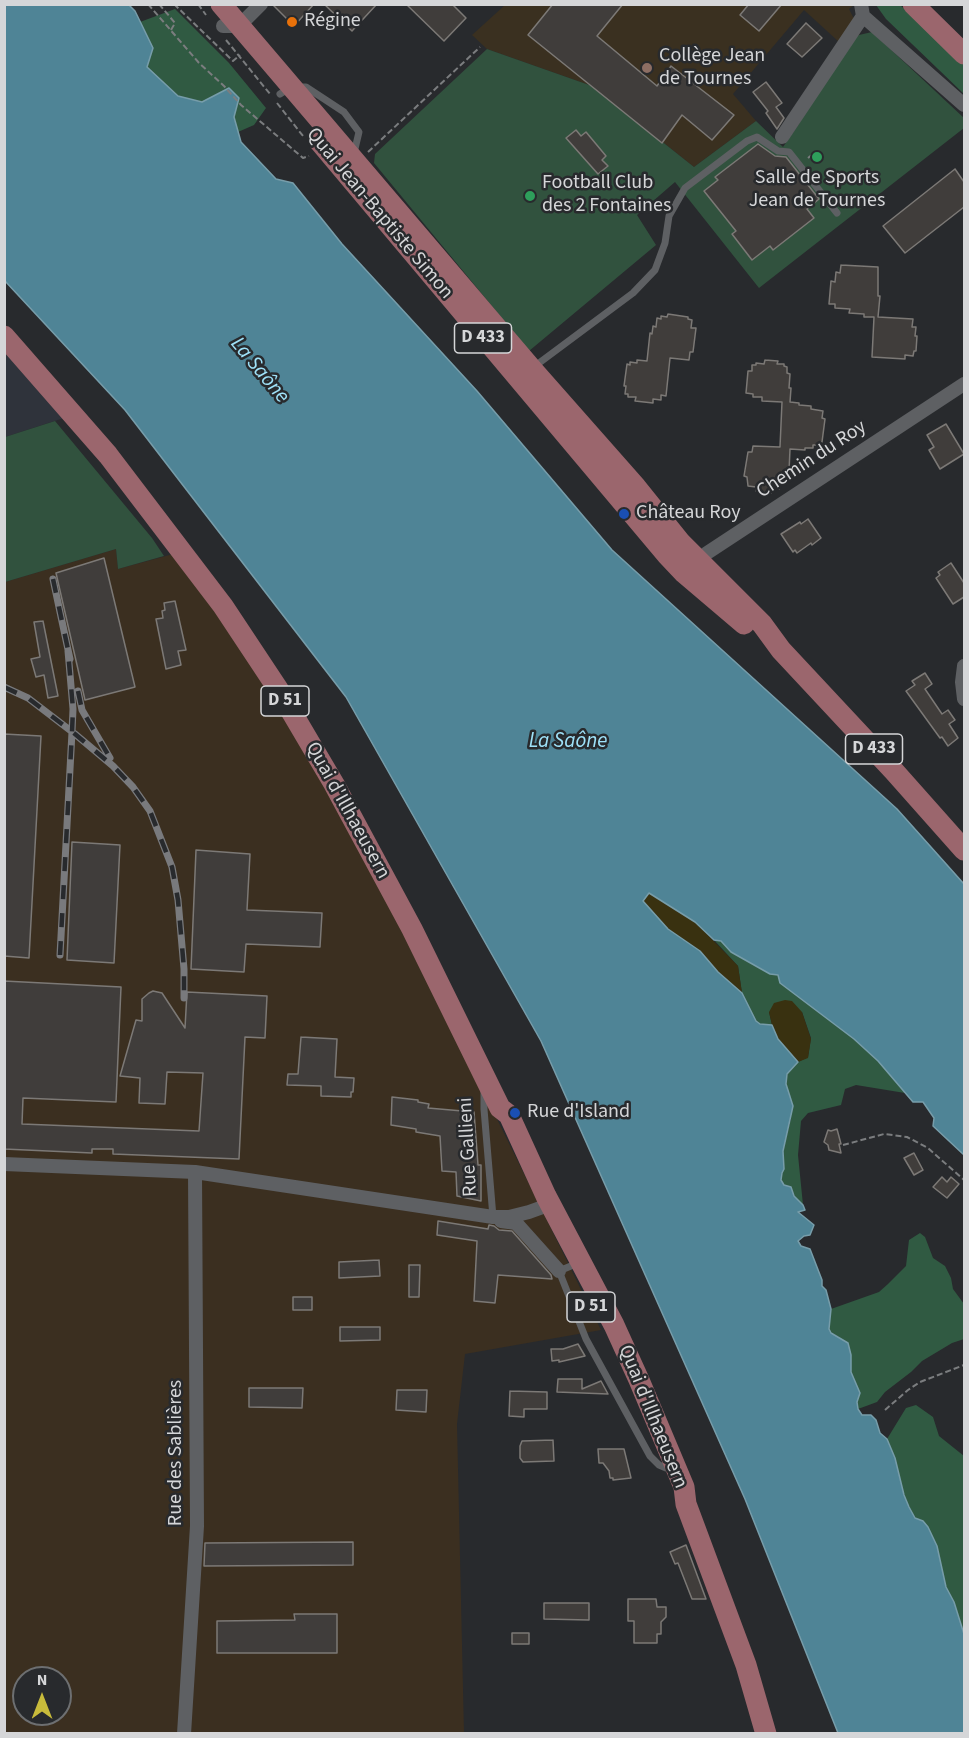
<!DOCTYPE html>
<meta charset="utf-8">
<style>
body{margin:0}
#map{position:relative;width:969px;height:1738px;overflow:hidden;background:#282a2d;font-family:"Source Sans 3",sans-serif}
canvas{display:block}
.frame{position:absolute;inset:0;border:6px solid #d5d6d8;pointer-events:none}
.north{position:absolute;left:12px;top:1666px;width:60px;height:60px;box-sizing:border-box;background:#282a2d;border:2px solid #6d6f71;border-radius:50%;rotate:0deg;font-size:16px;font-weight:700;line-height:24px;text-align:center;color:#d5d6d8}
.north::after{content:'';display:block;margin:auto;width:21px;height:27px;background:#c8bb3b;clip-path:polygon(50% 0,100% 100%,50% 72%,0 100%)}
</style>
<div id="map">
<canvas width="969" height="1738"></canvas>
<div class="frame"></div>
<div class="north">N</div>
</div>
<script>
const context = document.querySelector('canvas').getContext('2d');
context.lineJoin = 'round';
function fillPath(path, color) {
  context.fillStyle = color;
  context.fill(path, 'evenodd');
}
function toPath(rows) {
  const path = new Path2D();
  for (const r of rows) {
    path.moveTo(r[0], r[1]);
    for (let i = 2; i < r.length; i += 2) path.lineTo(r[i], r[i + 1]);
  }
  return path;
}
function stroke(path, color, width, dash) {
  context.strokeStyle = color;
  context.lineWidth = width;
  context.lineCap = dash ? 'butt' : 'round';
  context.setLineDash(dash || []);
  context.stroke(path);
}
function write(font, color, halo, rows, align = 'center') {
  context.font = font + ' "Source Sans 3",sans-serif';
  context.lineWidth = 5;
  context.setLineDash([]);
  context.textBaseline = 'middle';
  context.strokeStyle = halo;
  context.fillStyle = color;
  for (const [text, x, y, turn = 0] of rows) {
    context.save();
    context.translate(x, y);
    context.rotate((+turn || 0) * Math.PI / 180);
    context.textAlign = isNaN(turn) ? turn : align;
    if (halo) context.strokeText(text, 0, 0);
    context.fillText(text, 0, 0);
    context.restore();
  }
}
fillPath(toPath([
 [5,348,64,418,5,437]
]), '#2f333b');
fillPath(toPath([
 [116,549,118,569,177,553,230,622,355,831,601,1330,465,1354,457,1424,464,1733,5,1734,5,582],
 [24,1678,60,1678,60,1714,24,1714]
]), '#3b2f20');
fillPath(toPath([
 [505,5,854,5,849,9,854,19,839,42,804,10,733,94,756,121,694,167,592,86,487,49,472,35]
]), '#3a3020');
fillPath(toPath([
 [872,32,964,118,964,128,759,288,675,182,637,215,656,245,529,351,374,163,375,154,487,49,592,86,694,167,756,121,783,147,799,124,843,46,859,35],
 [55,421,152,538,164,556,118,569,116,549,5,582,5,437]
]), '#31523e');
fillPath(toPath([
 [876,5,900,5,964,64,964,94,886,19],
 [175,9,229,63,266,108,254,125,238,132,234,117,239,98,202,102,178,96,146,67,153,48,140,22],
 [714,940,719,940,778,975,781,983,854,1039,878,1061,905,1093,856,1085,845,1089,841,1105,808,1113,801,1121,798,1155,803,1205,794,1196,791,1187,784,1185,781,1180,782,1173,784,1169,783,1151,791,1118,791,1099,789,1096,786,1084,787,1074,798,1062,808,1057,811,1038,802,1012,769,1012,772,1025,760,1024,756,1021,742,993,738,966],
 [920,1233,925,1237,933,1258,945,1266,951,1278,953,1289,964,1304,964,1339,952,1343,922,1361,911,1372,885,1392,877,1402,858,1409,851,1372,851,1355,839,1337,831,1333,829,1329,831,1309,879,1292,888,1284,906,1266,909,1240],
 [916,1405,933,1417,939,1436,964,1456,964,1634,954,1602,946,1587,937,1546,928,1527,915,1518,909,1507,904,1495,895,1458,887,1439,906,1408]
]), '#305a42');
fillPath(toPath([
 [648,892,695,922,738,966,742,993,718,972,700,951,668,929,643,902],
 [785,1000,792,1001,802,1012,811,1039,808,1058,798,1062,778,1039,772,1025,769,1012,774,1003]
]), '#393110');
const water = toPath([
 [5,4,129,5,135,11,153,48,147,67,178,96,202,102,229,88,239,98,234,117,241,142,276,179,293,183,342,244,477,391,612,550,897,809,964,884,964,1155,933,1126,934,1118,923,1102,913,1102,878,1061,854,1039,780,983,778,975,770,974,731,952,721,941,714,940,695,922,649,893,643,901,668,929,700,951,718,972,742,993,756,1021,760,1024,772,1025,778,1039,798,1062,787,1074,786,1084,793,1106,783,1151,784,1169,782,1173,781,1180,784,1185,791,1187,794,1196,803,1205,805,1210,798,1212,814,1225,810,1235,804,1236,798,1241,801,1246,810,1249,822,1280,822,1286,826,1290,831,1309,829,1329,831,1333,848,1343,851,1355,851,1372,860,1393,857,1402,858,1409,862,1415,871,1415,876,1420,880,1433,887,1439,895,1458,904,1495,909,1507,915,1518,923,1521,928,1527,937,1546,946,1587,954,1602,964,1634,964,1733,838,1733,745,1499,541,1041,346,697,125,410,5,281,5,4]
]);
fillPath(water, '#4f8496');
stroke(water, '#779daa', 1.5);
const building = toPath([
 [272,4,314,4,294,26,272,4],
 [324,4,377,4,352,31,324,4],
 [406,4,452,4,466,18,444,41,406,4],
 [553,4,623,4,597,36,657,86,671,66,734,115,712,140,682,115,662,143,528,35,553,4],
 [749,4,782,4,759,31,740,15,749,4],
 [806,23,822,38,802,57,787,44,806,23],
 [766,82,782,103,776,107,784,118,777,129,766,113,768,111,753,92,766,82],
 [576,130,581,136,586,132,606,156,602,160,608,166,598,174,566,138,576,130],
 [758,144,775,156,786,157,819,199,807,209,814,218,773,250,770,246,752,260,732,234,736,231,704,191,718,180,715,177,758,144],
 [955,169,964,182,964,207,905,253,883,226,955,169],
 [841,265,878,267,878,296,880,296,878,317,913,319,912,327,916,327,915,336,917,336,916,351,914,351,913,356,905,355,905,359,872,357,874,317,864,317,864,314,849,313,850,309,835,308,835,304,829,304,831,281,835,282,836,272,840,273,841,265],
 [668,314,688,317,688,319,692,320,691,328,696,328,693,352,690,352,689,360,670,358,666,396,661,395,661,400,653,399,653,403,635,401,636,397,628,397,628,394,625,394,626,386,624,386,627,364,630,365,630,362,637,363,637,360,647,361,650,333,652,334,653,326,656,327,657,318,661,319,661,316,667,317,668,314],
 [765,360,778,361,777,364,784,364,784,366,787,367,787,373,790,374,789,388,791,388,790,402,799,403,799,405,811,406,811,409,823,411,822,418,825,419,822,442,820,442,820,445,813,445,813,448,805,448,805,450,790,449,789,472,787,471,786,477,783,477,783,485,780,484,779,489,772,488,771,493,756,491,756,487,748,486,747,477,744,476,748,452,752,452,753,446,780,447,782,402,762,401,762,397,753,397,753,394,746,393,748,371,752,371,752,365,756,365,756,363,764,364,765,360],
 [946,424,964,454,940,469,929,450,934,447,927,435,946,424],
 [808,519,821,538,812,545,811,543,797,553,795,550,793,552,781,534,800,522,801,524,808,519],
 [104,558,135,687,85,700,56,573,104,558],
 [951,563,964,583,964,597,953,604,936,578,940,575,938,572,951,563],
 [175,601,186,650,178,651,181,665,166,669,156,619,163,618,162,611,165,610,164,603,175,601],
 [43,621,58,696,48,698,44,675,36,677,31,659,40,657,34,622,43,621],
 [925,673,932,684,925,689,942,714,948,710,955,720,949,724,958,738,948,746,942,737,940,738,906,691,915,685,912,681,925,673],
 [4,734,41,736,29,958,4,956,4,734],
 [72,842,120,845,114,963,67,960,72,842],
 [196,850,250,854,247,910,322,913,320,947,246,944,244,972,191,969,196,850],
 [4,981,121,987,116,1102,23,1098,22,1124,199,1131,203,1073,167,1072,165,1104,139,1103,140,1078,120,1076,136,1020,142,1021,142,999,149,993,153,991,162,993,185,1028,187,992,267,996,265,1038,245,1037,239,1159,113,1154,113,1149,92,1149,92,1153,4,1149,4,981],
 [301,1037,337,1039,335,1077,354,1078,353,1092,351,1092,351,1097,321,1096,321,1086,287,1085,288,1074,298,1074,301,1037],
 [392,1097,418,1100,418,1102,429,1104,428,1108,474,1112,478,1165,481,1165,481,1201,457,1196,456,1172,442,1171,440,1136,416,1132,416,1129,391,1125,392,1097],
 [837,1129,841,1144,839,1144,841,1153,829,1150,828,1145,824,1142,828,1130,831,1131,837,1129],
 [914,1153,923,1170,914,1175,904,1158,914,1153],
 [942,1177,947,1182,951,1177,959,1184,947,1198,933,1187,942,1177],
 [438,1221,488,1229,489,1225,494,1226,499,1230,512,1231,551,1275,552,1279,498,1275,495,1303,474,1301,477,1241,437,1235,438,1221],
 [379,1260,380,1276,339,1278,339,1262,379,1260],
 [409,1265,420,1265,419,1297,409,1297,409,1265],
 [293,1297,312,1297,312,1310,293,1310,293,1297],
 [340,1327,380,1327,380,1340,340,1341,340,1327],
 [578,1344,585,1356,559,1362,559,1360,552,1361,551,1349,563,1349,578,1344],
 [558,1379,582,1379,582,1389,601,1381,608,1394,557,1392,558,1379],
 [249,1388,303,1388,302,1408,249,1407,249,1388],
 [397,1390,427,1390,426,1412,396,1410,397,1390],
 [510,1391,547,1392,547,1409,524,1409,524,1417,509,1416,510,1391],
 [553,1440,554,1461,523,1462,520,1458,520,1446,522,1441,553,1440],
 [598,1449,624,1449,631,1478,613,1480,613,1478,610,1478,609,1471,603,1463,599,1463,598,1449],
 [353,1542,353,1565,204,1566,205,1543,353,1542],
 [686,1545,706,1599,692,1599,678,1563,675,1564,670,1552,686,1545],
 [628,1599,656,1599,657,1607,666,1607,666,1617,661,1622,661,1634,657,1634,657,1643,634,1643,634,1621,628,1621,628,1599],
 [544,1603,589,1603,589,1620,544,1619,544,1603],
 [294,1614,337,1614,337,1653,217,1653,217,1621,295,1620,294,1614],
 [512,1633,529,1633,529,1644,512,1644,512,1633]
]);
fillPath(building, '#403d3b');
stroke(building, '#7c7976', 1.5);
stroke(toPath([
 [148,4,199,63,224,86,241,105,303,158,309,156],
 [159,4,175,23,171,30],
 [174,4,233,61,240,55],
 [198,4,206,15],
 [226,40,270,94],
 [277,103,303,136],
 [368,152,480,47],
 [808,158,814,153],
 [843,1145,884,1134,907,1137,928,1148,964,1180],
 [885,1410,908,1390,920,1382,964,1365]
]), '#7b7d7f', 2, [6, 3]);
stroke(toPath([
 [280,94,291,87,306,87,344,112,359,132,354,153],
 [535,366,633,293,655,270,665,243,669,216,685,188,747,141,757,137,778,151,789,152,837,213],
 [484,1090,484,1109,493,1217],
 [578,1263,559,1271,586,1339,650,1456,659,1465,666,1468,673,1467]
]), '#5e6063', 7);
stroke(toPath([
 [861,4,863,16,964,105],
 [223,26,239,26,261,4],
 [782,137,863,16],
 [692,566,707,553,964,384],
 [964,666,962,682,964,699],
 [4,1164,195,1172,493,1217,509,1217,529,1212,551,1204],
 [501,1221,516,1223,559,1271],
 [184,1734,197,1526,195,1172]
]), '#5e6063', 14);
stroke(toPath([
 [221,4,532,369,636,487,681,543,762,624,781,650,893,770,964,850],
 [913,4,964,54],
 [319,141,667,555,684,573,744,624],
 [4,336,108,455,223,606,278,689,334,784,412,929,500,1108,509,1115,546,1196,614,1325,639,1380,684,1487,686,1504,746,1665,766,1734]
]), '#9b666d', 21);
const rail = toPath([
 [53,579,70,659],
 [4,687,28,698,75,734,113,766,133,787,150,811,172,867,178,900,184,969,184,998],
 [78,691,82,710,110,758],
 [60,955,72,732,73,709,68,651]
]);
stroke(rail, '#797a7d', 7);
stroke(rail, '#282a2d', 4.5, [14]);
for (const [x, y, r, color] of [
 [292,22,6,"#e8710a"],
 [647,68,6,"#8d6e63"],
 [817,157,6,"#2e9e5b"],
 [530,196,6,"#2e9e5b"],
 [624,514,6,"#1a4fb4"],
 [515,1113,6,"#1a4fb4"]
]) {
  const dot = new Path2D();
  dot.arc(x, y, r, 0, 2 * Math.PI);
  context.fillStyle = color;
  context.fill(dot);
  stroke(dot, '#282a2d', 2);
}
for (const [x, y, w] of [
 [483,338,57],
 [285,701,48],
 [874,749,57],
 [591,1307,48]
]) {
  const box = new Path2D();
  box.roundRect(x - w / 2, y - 15, w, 30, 4.5);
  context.fillStyle = '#282a2d';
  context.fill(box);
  stroke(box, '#d5d6d8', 1.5);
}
write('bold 18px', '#d5d6d8', null, [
 ["D 433",483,338],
 ["D 51",285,701],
 ["D 433",874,749],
 ["D 51",591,1307]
]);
write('20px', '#d5d6d8', '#282a2d', [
 ["Régine",304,22],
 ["Collège Jean",659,57],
 ["de Tournes",659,80],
 ["Salle de Sports",817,179,"center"],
 ["Jean de Tournes",817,202,"center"],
 ["Football Club",542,184],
 ["des 2 Fontaines",542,207],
 ["Château Roy",636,514],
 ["Rue d'Island",527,1113]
], 'left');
write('20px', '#d5d6d8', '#282a2d', [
 ["Quai Jean-Baptiste Simon",379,214,50],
 ["Chemin du Roy",812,460,-33],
 ["Quai d'Illhaeusern",347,811,61],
 ["Rue Gallieni",469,1147,-93],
 ["Quai d'Illhaeusern",652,1417,68],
 ["Rue des Sablières",177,1453,-90]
]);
write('italic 21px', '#9fe2f9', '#282a2d', [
 ["La Saône",259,371,50],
 ["La Saône",568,742]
]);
</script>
